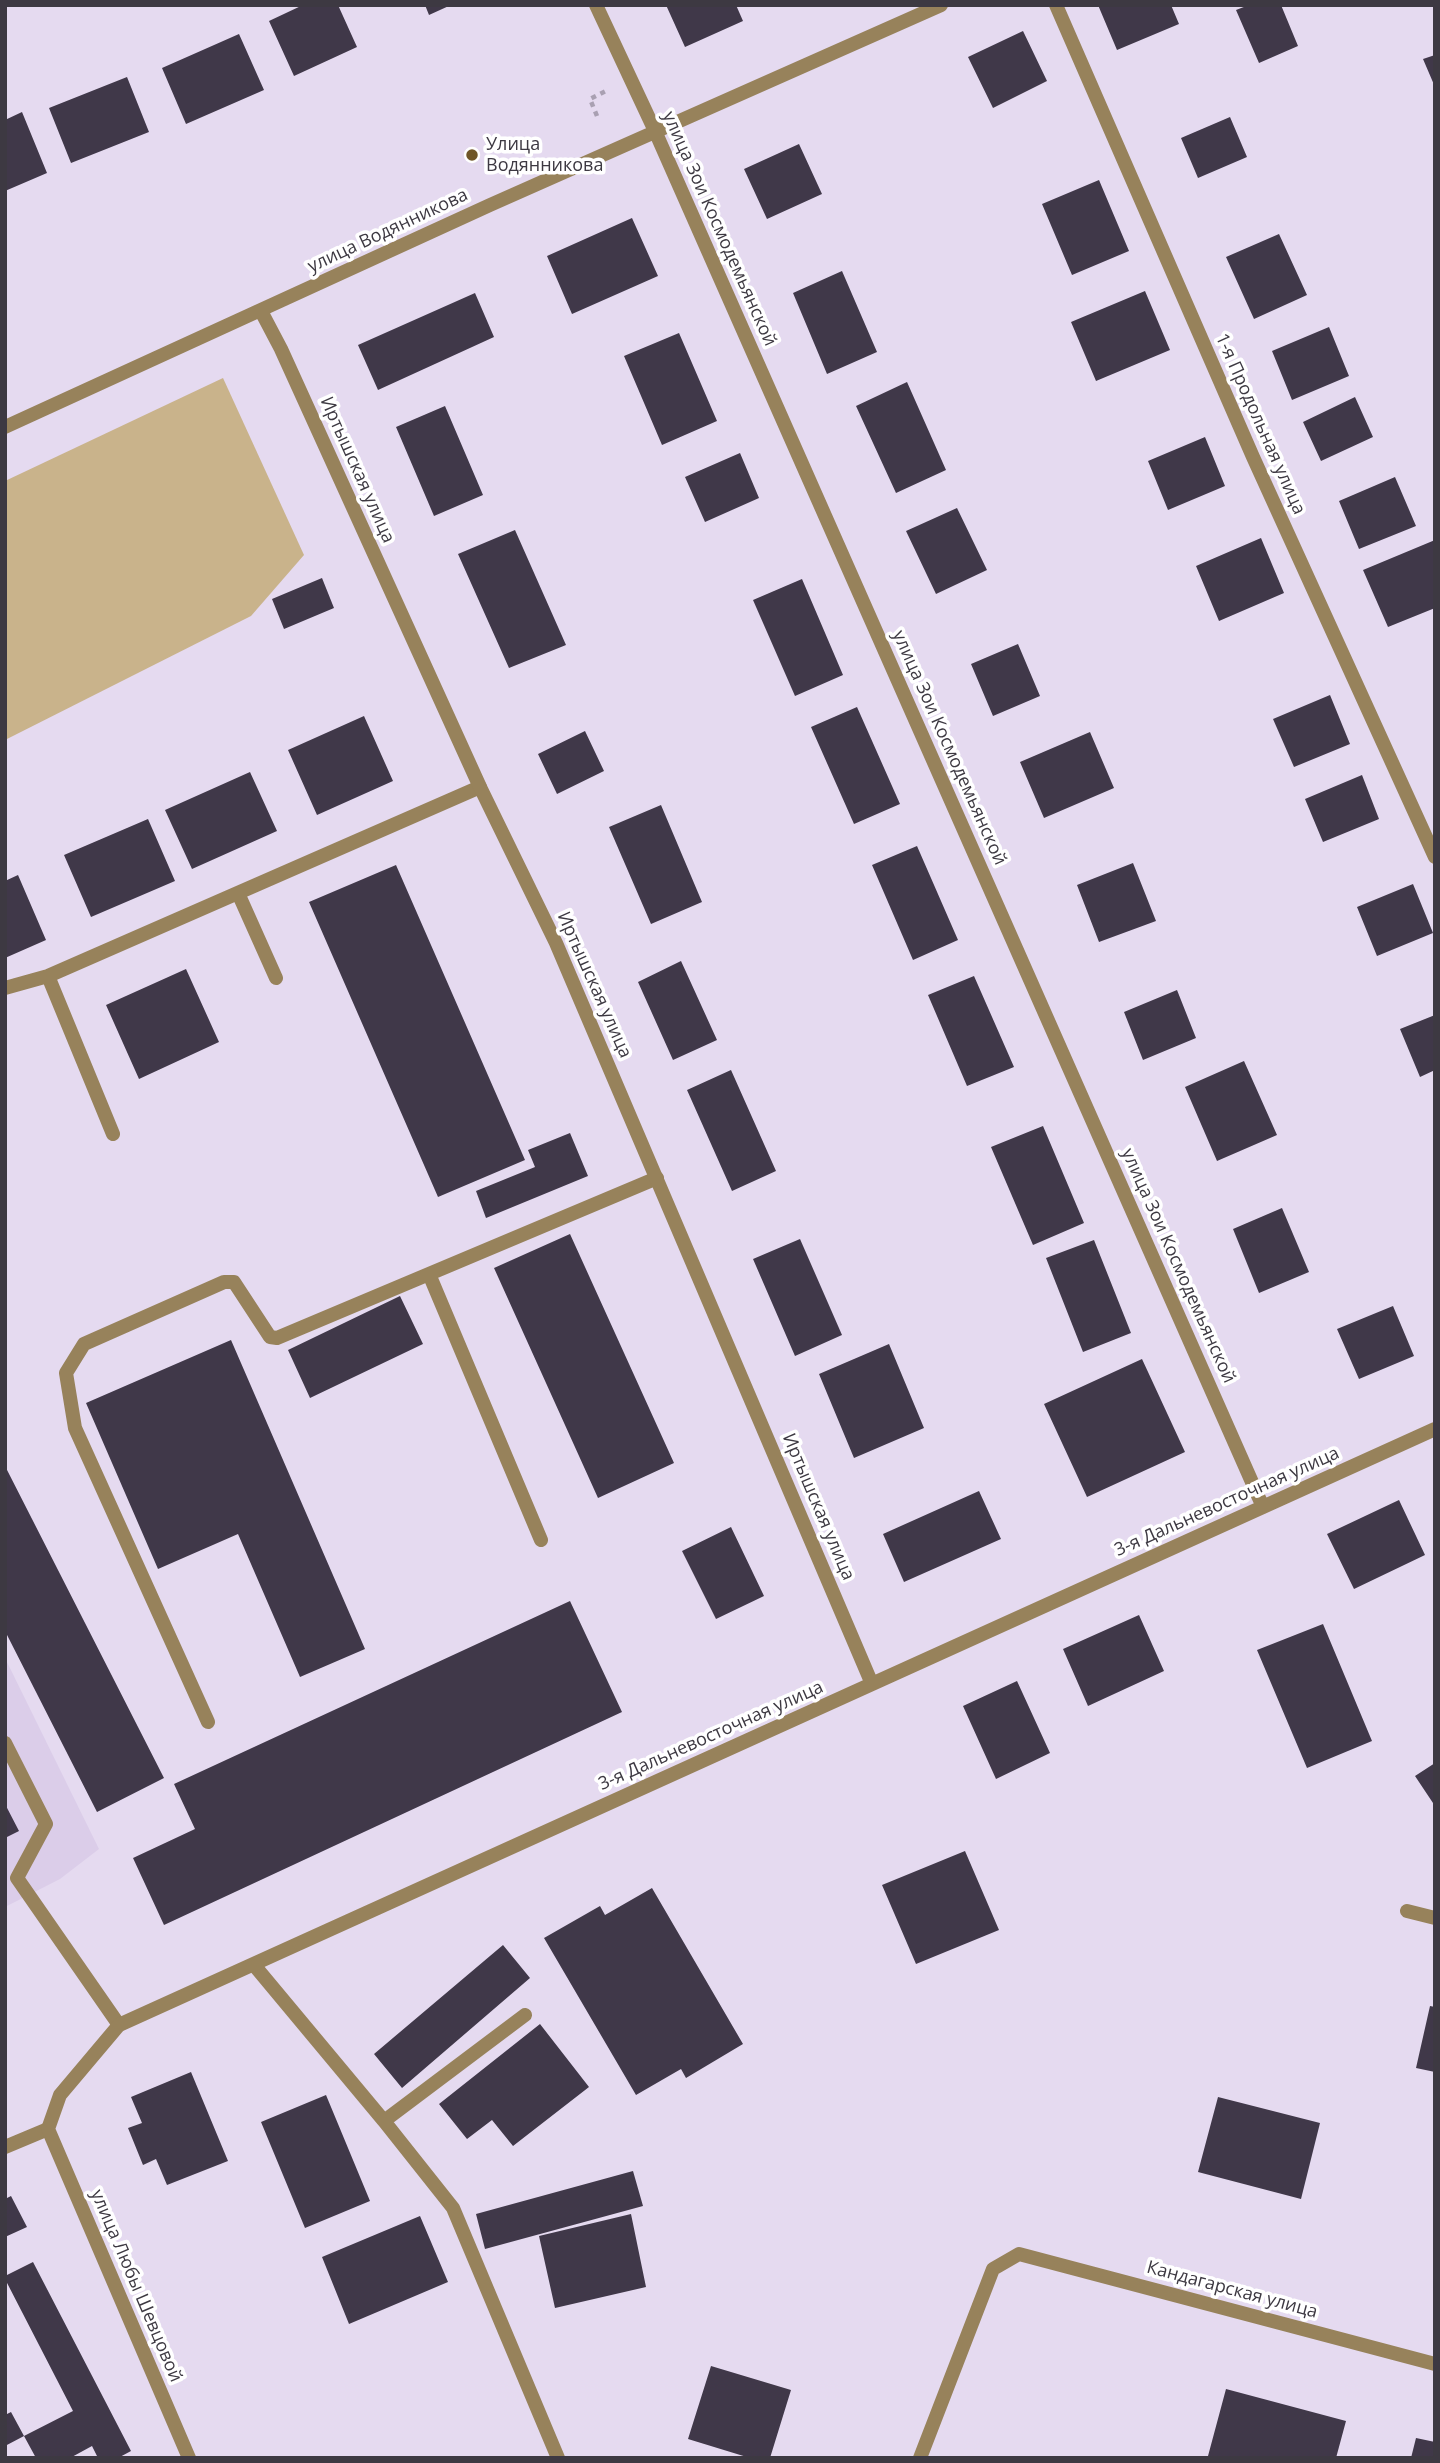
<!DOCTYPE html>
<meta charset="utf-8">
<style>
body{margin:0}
#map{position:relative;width:1440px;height:2463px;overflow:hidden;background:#e5daf0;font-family:"Open Sans",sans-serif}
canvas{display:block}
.frame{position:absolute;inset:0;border:7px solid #3d3942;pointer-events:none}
</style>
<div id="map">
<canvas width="1440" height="2463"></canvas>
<div class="frame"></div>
</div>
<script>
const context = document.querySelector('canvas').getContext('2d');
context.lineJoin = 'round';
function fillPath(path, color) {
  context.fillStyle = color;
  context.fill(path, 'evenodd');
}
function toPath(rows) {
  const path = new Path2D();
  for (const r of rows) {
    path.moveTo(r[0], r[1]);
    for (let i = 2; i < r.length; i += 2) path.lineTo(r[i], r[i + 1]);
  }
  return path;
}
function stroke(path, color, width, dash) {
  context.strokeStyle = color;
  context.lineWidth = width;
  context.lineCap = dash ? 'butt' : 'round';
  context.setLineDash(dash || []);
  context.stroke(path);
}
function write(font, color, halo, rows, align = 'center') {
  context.font = font + ' "Open Sans",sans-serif';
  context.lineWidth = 7;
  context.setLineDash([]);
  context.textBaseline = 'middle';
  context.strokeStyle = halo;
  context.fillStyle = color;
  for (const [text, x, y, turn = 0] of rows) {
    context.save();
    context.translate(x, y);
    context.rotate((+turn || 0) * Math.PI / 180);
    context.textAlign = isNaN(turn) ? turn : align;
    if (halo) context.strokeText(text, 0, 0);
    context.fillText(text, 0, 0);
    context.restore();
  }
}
fillPath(toPath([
 [5,1658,99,1849,60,1879,5,1907]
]), '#dbcde9');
fillPath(toPath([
 [223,378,304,555,251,616,5,740,5,481]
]), '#c9b38b');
fillPath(toPath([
 [303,5,338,5,357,47,294,76,269,21],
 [425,5,451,5,429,15],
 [666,5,736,5,743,21,685,47],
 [1098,5,1171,5,1179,24,1117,50],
 [1249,5,1281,5,1298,46,1259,63,1236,10],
 [1023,31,1047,81,993,108,968,57],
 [239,34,264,90,186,124,162,68],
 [1435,55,1435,87,1423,59],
 [127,77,149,132,71,163,49,108],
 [22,112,47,173,5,191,5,120],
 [1230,117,1247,157,1198,178,1181,138],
 [799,144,822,194,767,219,744,169],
 [1099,180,1129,251,1072,275,1042,204],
 [632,218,658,276,572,314,547,256],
 [1279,234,1307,295,1254,319,1226,257],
 [842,271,877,352,827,374,793,293],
 [1145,291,1170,350,1096,381,1071,322],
 [475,293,494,337,378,390,358,345],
 [1329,327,1349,376,1292,400,1272,351],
 [679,333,717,421,662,445,624,356],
 [907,382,946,470,896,493,856,406],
 [1355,397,1373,437,1321,461,1303,422],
 [445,406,483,495,434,516,396,427],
 [1205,437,1225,486,1168,510,1148,461],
 [740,453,759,498,705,522,685,477],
 [1395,477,1416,526,1359,549,1339,501],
 [957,508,987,570,936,594,906,531],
 [515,530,566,645,509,668,458,554],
 [1261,538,1284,593,1219,621,1196,566],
 [1435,540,1435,608,1388,627,1363,570],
 [322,578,334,608,284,629,272,599],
 [802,579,843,675,795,696,753,600],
 [1018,644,1040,696,993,716,971,664],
 [1330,695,1350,744,1294,767,1273,719],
 [857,707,900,804,854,824,811,727],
 [364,716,393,781,317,815,288,750],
 [585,731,604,771,557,794,538,754],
 [1090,732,1114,788,1044,818,1020,762],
 [250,772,277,831,192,869,165,810],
 [1362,775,1379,819,1323,842,1305,799],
 [661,805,702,902,651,924,609,827],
 [148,819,175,881,91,917,64,855],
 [917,846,958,940,913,960,872,865],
 [1133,863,1156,921,1099,942,1077,885],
 [396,865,525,1160,438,1197,309,902],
 [18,875,46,940,5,958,5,881],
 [1413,884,1433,933,1377,956,1357,907],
 [681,961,717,1040,673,1060,638,982],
 [186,969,219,1042,139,1079,106,1005],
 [974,976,1014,1067,967,1086,928,995],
 [1177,990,1196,1038,1143,1060,1124,1012],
 [1435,1015,1435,1070,1420,1077,1400,1029],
 [1244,1061,1277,1135,1217,1161,1185,1087],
 [731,1070,776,1171,732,1191,687,1090],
 [1043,1126,1084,1223,1033,1245,991,1147],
 [570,1133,588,1176,486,1218,476,1191,535,1167,528,1150],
 [1282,1208,1309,1272,1259,1293,1233,1229],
 [570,1234,674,1463,598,1498,494,1268],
 [800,1239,842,1335,795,1356,753,1259],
 [1094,1240,1131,1333,1083,1352,1046,1258],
 [400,1296,423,1344,310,1398,288,1350],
 [1393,1306,1414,1356,1359,1379,1337,1329],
 [231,1340,365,1649,300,1677,238,1534,158,1569,86,1403],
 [889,1344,924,1428,854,1458,819,1374],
 [1142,1359,1185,1452,1087,1497,1044,1404],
 [5,1466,164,1778,97,1812,5,1631],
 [979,1491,1001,1539,904,1582,883,1534],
 [1399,1500,1425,1555,1354,1589,1327,1534],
 [731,1527,764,1596,716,1619,682,1551],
 [570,1601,622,1712,164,1925,133,1858,195,1829,174,1784],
 [1139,1615,1164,1671,1088,1706,1063,1649],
 [1323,1624,1372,1741,1307,1768,1257,1650],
 [1017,1681,1050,1753,996,1779,963,1706],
 [1435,1763,1435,1806,1415,1776],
 [5,1804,19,1831,5,1838],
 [965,1851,999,1930,916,1964,882,1885],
 [652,1888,743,2044,686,2078,681,2069,636,2095,544,1938,600,1906,605,1915],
 [503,1945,530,1978,402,2088,374,2054],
 [1430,2006,1435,2007,1435,2072,1416,2068],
 [540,2024,589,2087,513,2146,492,2120,467,2139,439,2104],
 [191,2072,228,2161,167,2185,156,2159,143,2165,128,2128,142,2123,131,2097],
 [326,2095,370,2201,305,2228,261,2122],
 [1218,2097,1320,2123,1301,2199,1198,2172],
 [633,2171,643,2206,485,2249,476,2214],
 [11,2196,27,2227,5,2237,5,2199],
 [631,2214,646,2287,555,2308,539,2236],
 [420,2216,448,2282,349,2324,322,2257],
 [33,2262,131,2451,118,2458,98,2458,92,2446,70,2458,36,2458,24,2436,73,2411,5,2279,5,2276],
 [711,2366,791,2390,770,2458,750,2458,688,2439],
 [1226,2389,1346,2421,1336,2458,1215,2458,1208,2456],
 [11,2412,24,2436,5,2446,5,2415],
 [1416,2438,1435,2442,1435,2458,1411,2458]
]), '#403849');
stroke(toPath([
 [597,116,590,99,606,91]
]), '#a9a0b2', 4.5, [5, 5]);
stroke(toPath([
 [238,893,276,978],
 [48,976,113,1134],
 [5,988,48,976,480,787],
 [429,1274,541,1540],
 [208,1722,75,1428,66,1373,84,1344,224,1282,234,1282,270,1337,277,1338,657,1178],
 [5,1743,46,1824,17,1878,119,2025],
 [254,1965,384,2121,453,2208,558,2458],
 [384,2121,525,2015],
 [5,2147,48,2129]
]), '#97825b', 14);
stroke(toPath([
 [596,5,655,131,1263,1507],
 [1056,5,1253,457,1435,857],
 [261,311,281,349,480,787,556,943,872,1684],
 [5,427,490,205,941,5],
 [1407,1911,1435,1918],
 [189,2458,48,2129,60,2095,119,2025,1435,1429],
 [920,2458,993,2269,1019,2254,1435,2364]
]), '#97825b', 14);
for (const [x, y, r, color] of [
 [472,155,7,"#6f5627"]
]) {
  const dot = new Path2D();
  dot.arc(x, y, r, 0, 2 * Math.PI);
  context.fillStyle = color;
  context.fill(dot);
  stroke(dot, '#fff', 2.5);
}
write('18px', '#3d3942', '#fff', [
 ["Улица",486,145],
 ["Водянникова",486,166]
], 'left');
write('18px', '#3d3942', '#fff', [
 ["улица Зои Космодемьянской",719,229,66],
 ["улица Водянникова",388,231,-25],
 ["1-я Продольная улица",1260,424,66],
 ["Иртышская улица",357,470,66],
 ["улица Зои Космодемьянской",949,748,66],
 ["Иртышская улица",594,985,66],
 ["улица Зои Космодемьянской",1178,1266,66],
 ["3-я Дальневосточная улица",1227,1502,-24],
 ["Иртышская улица",818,1507,67],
 ["3-я Дальневосточная улица",711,1736,-24],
 ["улица Любы Шевцовой",136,2286,67],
 ["Кандагарская улица",1232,2290,15]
]);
</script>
